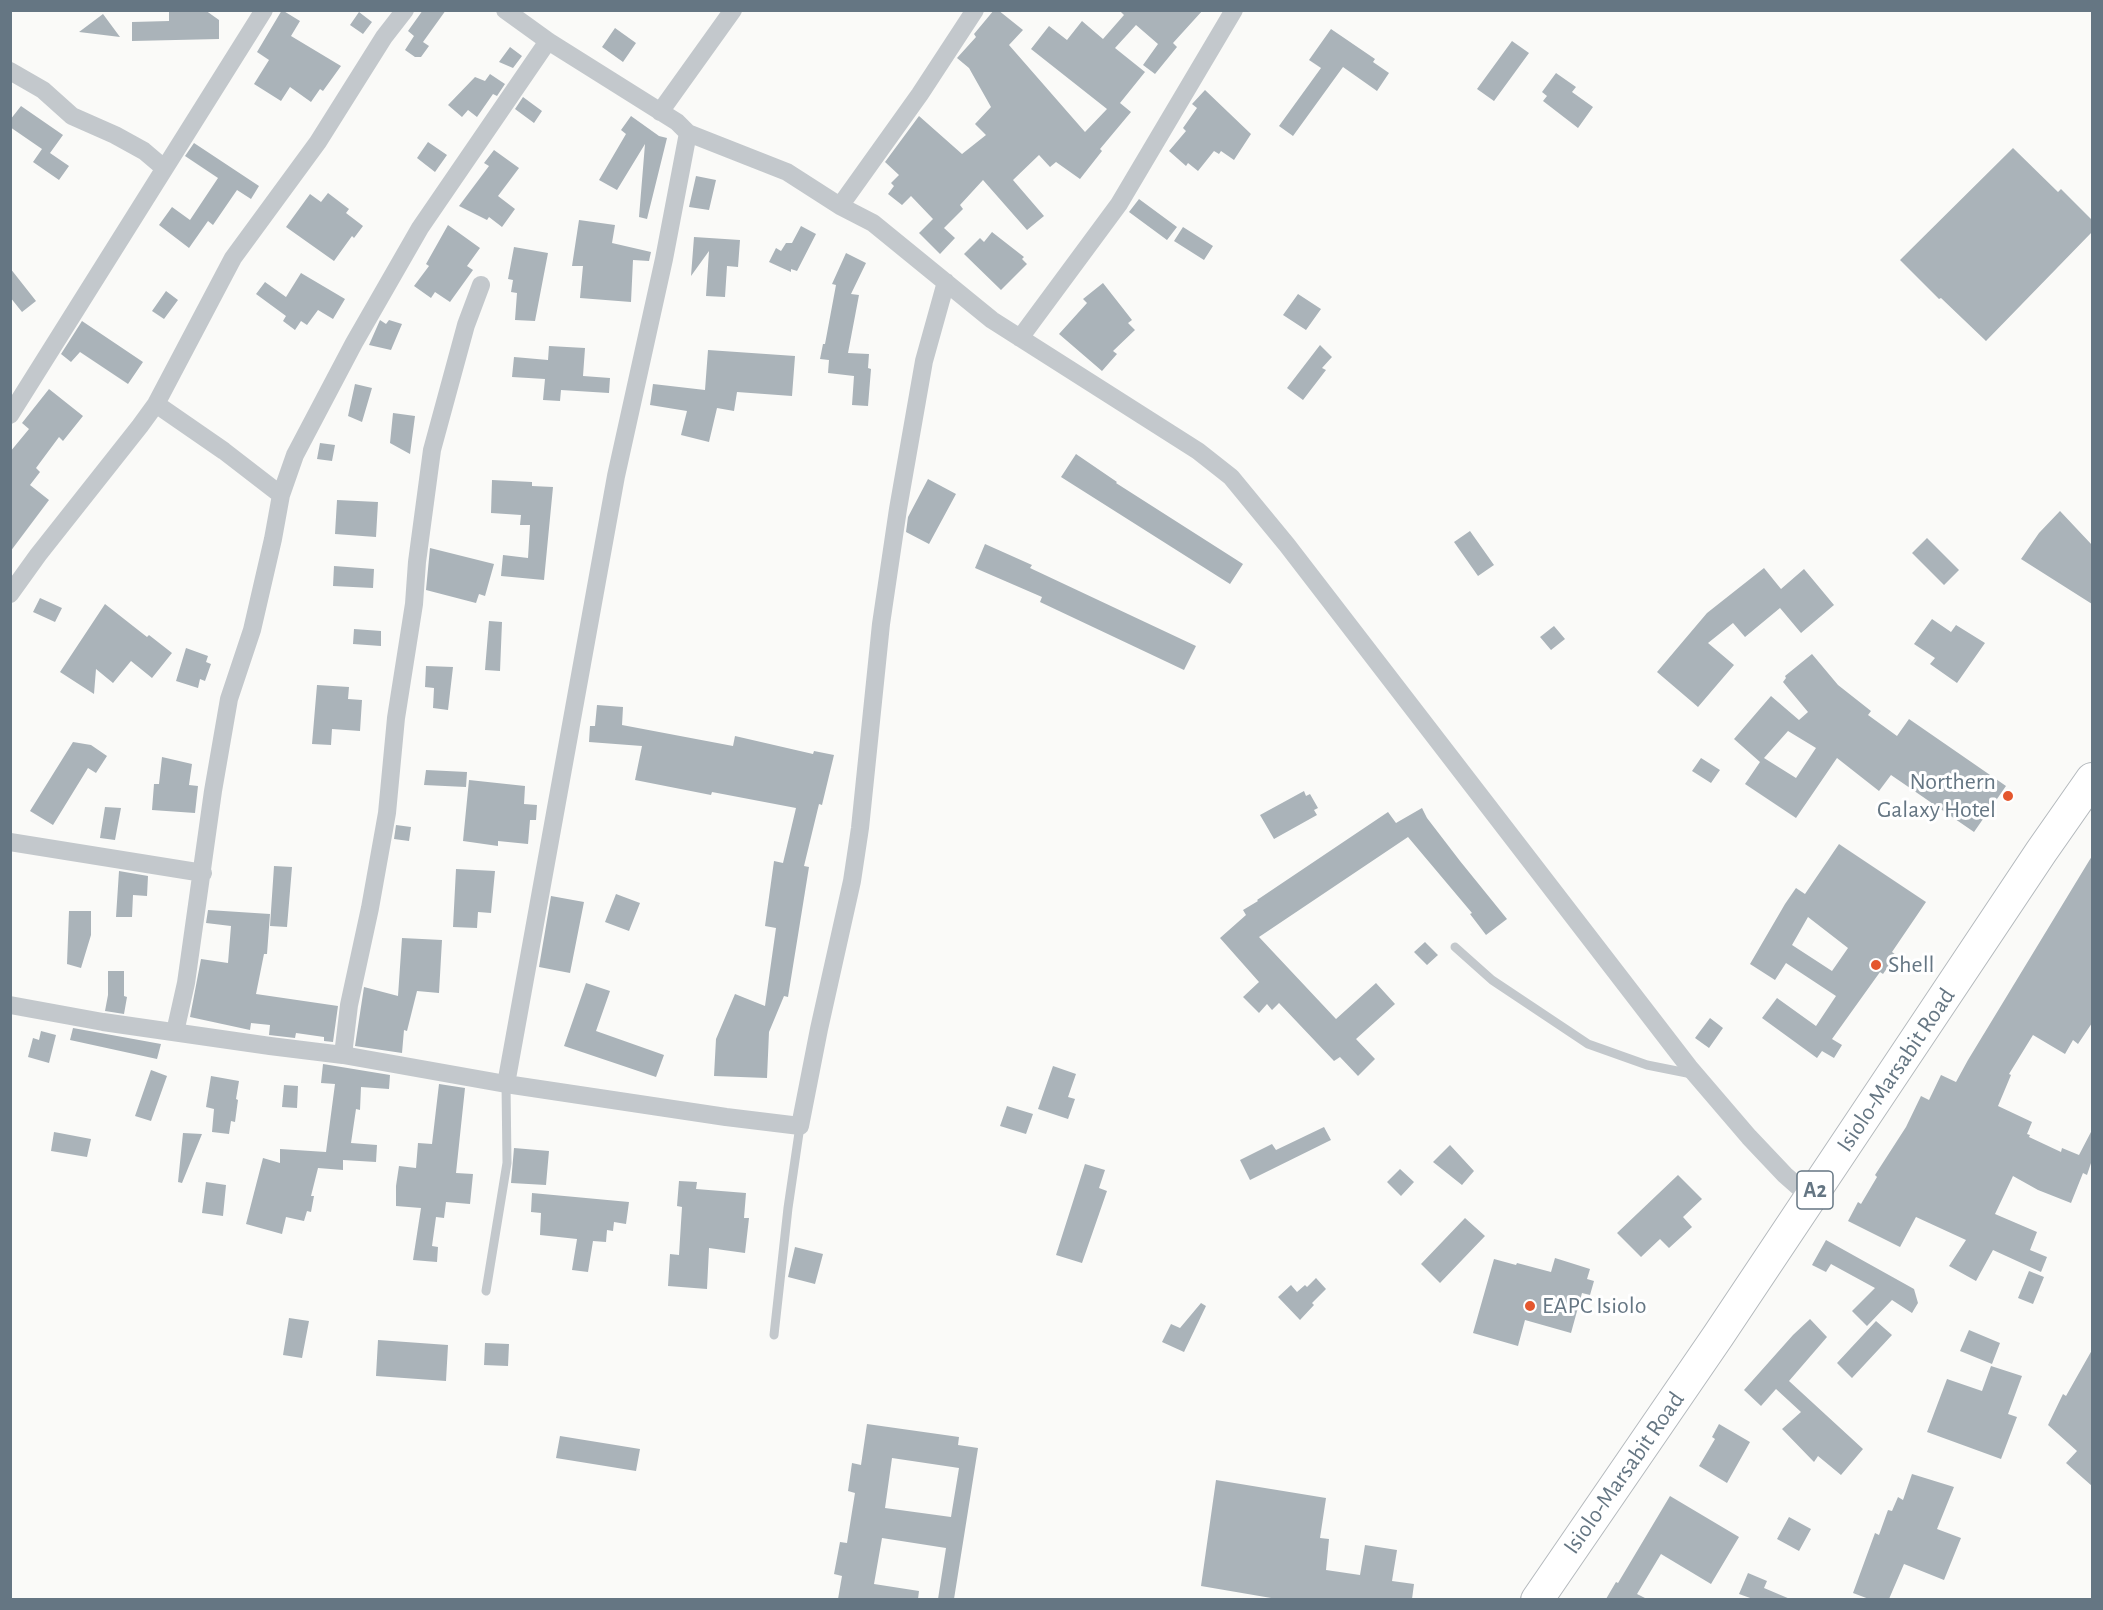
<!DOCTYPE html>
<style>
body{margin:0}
#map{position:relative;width:2103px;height:1610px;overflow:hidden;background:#fafaf8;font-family:"Alegreya Sans",sans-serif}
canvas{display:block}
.frame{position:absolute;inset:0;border:12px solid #657683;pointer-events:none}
</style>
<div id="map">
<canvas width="2103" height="1610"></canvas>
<div class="frame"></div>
</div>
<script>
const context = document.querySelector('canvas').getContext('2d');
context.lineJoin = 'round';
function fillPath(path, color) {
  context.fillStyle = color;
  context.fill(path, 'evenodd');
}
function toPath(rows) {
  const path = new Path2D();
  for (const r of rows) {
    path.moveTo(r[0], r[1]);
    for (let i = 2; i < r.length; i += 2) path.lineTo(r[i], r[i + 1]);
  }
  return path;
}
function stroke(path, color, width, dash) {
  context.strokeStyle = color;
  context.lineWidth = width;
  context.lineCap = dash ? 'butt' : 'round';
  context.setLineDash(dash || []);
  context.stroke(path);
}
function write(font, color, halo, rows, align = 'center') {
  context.font = font + ' "Alegreya Sans",sans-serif';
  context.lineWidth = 6;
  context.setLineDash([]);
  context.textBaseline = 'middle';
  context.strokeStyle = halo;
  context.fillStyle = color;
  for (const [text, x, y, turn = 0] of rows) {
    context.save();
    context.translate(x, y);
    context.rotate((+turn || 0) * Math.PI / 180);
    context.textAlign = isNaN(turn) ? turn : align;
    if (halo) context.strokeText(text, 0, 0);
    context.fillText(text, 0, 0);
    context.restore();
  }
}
fillPath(toPath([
 [169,10,205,10,219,20,219,39,132,41,132,22,169,21],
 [282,10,300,21,291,36,341,66,323,91,320,89,311,102,290,87,281,101,254,84,269,60,257,52],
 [423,10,446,10,423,42,429,46,421,57,415,57,405,50,414,36,408,31],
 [994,10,998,10,1023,30,1009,45,1085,132,1107,109,1031,49,1049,26,1067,40,1082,21,1103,39,1124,15,1119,10,1203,10,1173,43,1177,47,1155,74,1143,65,1158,44,1136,25,1115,48,1145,72,1120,103,1131,112,1100,149,1102,151,1080,179,1056,162,1050,167,1039,155,1013,180,1044,216,1027,230,983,180,960,205,963,209,944,228,955,238,940,254,919,233,933,219,911,196,902,205,888,194,894,186,891,183,899,175,885,162,919,116,962,154,986,135,975,124,991,107,969,68,957,58,976,37,974,34],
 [359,12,372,22,363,34,350,25],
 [103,14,120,37,79,32],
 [615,28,636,43,623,62,602,47],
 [1331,29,1375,59,1373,62,1389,73,1377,91,1343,67,1293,136,1279,126,1321,68,1309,60],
 [1512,41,1529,53,1494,101,1477,89],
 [510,47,522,56,513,68,499,62],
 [1556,73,1576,87,1572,92,1593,107,1578,128,1543,101,1547,96,1542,92],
 [490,74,505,84,497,96,493,94,477,117,468,110,462,117,448,105,475,77,485,81],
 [1205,90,1251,134,1234,160,1221,151,1219,154,1214,151,1198,171,1188,163,1186,166,1169,151,1186,131,1183,128,1197,108,1192,104],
 [523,97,542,111,534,123,515,109],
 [21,106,63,135,50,153,69,166,59,180,33,162,42,149,10,127,10,120],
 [631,116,659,136,667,138,647,219,639,217,645,144,617,190,599,180,626,134,621,130],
 [428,142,447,155,435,172,417,158],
 [194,143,259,186,251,199,237,190,213,225,208,221,189,248,159,225,172,207,190,220,218,178,185,156],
 [2013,148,2058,192,2061,189,2092,220,2092,232,1986,341,1941,298,1939,299,1900,260],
 [494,150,519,168,498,196,515,209,502,227,489,217,487,220,459,206,489,166,484,163],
 [696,176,716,180,709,210,689,207],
 [328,193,349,209,346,213,363,226,354,238,352,236,334,261,286,227,310,194,321,202],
 [1139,199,1177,227,1167,240,1129,212],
 [579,220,615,225,612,243,651,252,649,261,633,260,631,302,580,298,583,266,572,266],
 [448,225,480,248,467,266,473,270,450,302,435,292,431,298,414,286,429,266,426,264],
 [801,226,816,234,797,271,791,269,791,272,769,262,776,248,781,251,786,243,792,243],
 [1183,227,1213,246,1204,260,1174,241],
 [992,232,1024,257,1022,259,1027,264,1001,290,964,254,980,238,984,242],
 [694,237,740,240,738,267,727,266,725,297,706,296,709,251,691,276],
 [514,247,548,253,535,321,515,320,517,293,511,292,513,280,508,279],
 [846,253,866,263,851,294,859,295,848,353,869,354,868,368,871,369,868,406,852,405,854,376,828,373,829,360,820,359,823,344,825,344,836,285,832,284],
 [10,268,36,301,22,312,10,297],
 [301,273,345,299,333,319,318,310,307,325,301,321,295,330,283,321,286,316,256,294,265,282,286,297],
 [1103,283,1132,320,1128,323,1135,330,1113,351,1117,354,1102,371,1059,334,1087,303,1083,299],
 [166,291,178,300,164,319,152,311],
 [1298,294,1321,309,1306,330,1283,315],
 [380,320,386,324,389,320,402,324,391,350,369,345],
 [82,321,143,362,128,384,80,352,71,362,61,354],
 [1320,345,1332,357,1322,368,1326,370,1303,400,1287,388],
 [549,346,585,348,583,376,610,378,609,393,561,390,560,401,543,400,545,379,512,377,514,357,548,360],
 [708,350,795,356,792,396,737,392,734,411,717,408,709,442,681,435,687,411,650,405,653,384,705,390],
 [355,384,372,388,362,422,348,416],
 [49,389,83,416,63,441,59,437,36,468,40,472,30,485,49,500,10,552,10,452,29,429,22,423],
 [393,413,415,416,410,454,390,443],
 [320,443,335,445,332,461,317,459],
 [1076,454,1117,482,1116,483,1243,564,1230,584,1061,477],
 [928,479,956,494,929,544,906,532,908,517],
 [492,480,532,482,532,486,553,487,544,580,501,576,503,555,528,558,530,525,520,525,521,515,491,513],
 [337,500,378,502,376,537,335,534],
 [2060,511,2092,545,2092,604,2021,559,2039,533],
 [1470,531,1494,565,1478,576,1454,542],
 [1927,538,1959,570,1944,585,1912,553],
 [985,544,1032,565,1030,568,1196,646,1184,670,1040,602,1042,597,975,568],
 [430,548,494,564,485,596,479,594,476,603,426,590],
 [334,566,374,569,373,588,333,586],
 [1764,568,1781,589,1804,569,1834,605,1801,633,1780,608,1745,637,1733,623,1708,643,1734,665,1698,707,1657,672,1707,613],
 [40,598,62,608,55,622,33,612],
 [105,604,147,637,149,635,172,653,152,678,131,661,113,683,96,669,94,694,60,672],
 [1932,619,1951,632,1956,625,1985,643,1957,683,1930,664,1935,658,1914,644],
 [489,621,502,622,500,671,485,670],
 [1554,626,1565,639,1551,650,1540,637],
 [354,629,381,631,381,646,353,644],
 [186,648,208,656,206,662,211,664,205,681,200,679,198,688,176,681],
 [1812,654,1838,685,1871,711,1868,715,1897,736,1909,719,2006,786,1974,832,1891,775,1879,791,1837,758,1796,818,1745,784,1760,762,1734,739,1771,696,1799,720,1808,712,1783,682,1786,678,1785,676],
 [1788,731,1816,748,1796,778,1764,758],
 [426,666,453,667,448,710,433,708,434,688,425,687],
 [317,685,349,687,348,699,362,700,360,731,332,729,331,745,312,744],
 [597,705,623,707,622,725,733,746,735,736,813,754,814,751,834,755,822,805,819,804,804,866,809,867,788,997,784,996,769,1032,767,1078,714,1076,716,1039,735,994,765,1006,776,928,765,926,774,861,783,863,796,808,712,792,711,795,635,780,642,746,589,742,590,726,595,726],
 [73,742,91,745,107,756,96,773,88,768,53,825,30,811],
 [162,757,192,764,189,785,198,786,195,813,152,810,154,784,159,784],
 [1701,758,1720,770,1711,783,1692,771],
 [426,770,467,772,466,787,424,785],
 [469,780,525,786,524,804,537,805,536,820,530,820,528,844,498,841,498,846,463,841],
 [1304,791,1306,796,1310,794,1318,808,1314,810,1317,815,1274,839,1260,815],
 [105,807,121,808,115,840,100,838],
 [1422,808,1427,818,1460,861,1507,919,1486,935,1470,914,1472,913,1408,837,1259,937,1336,1019,1376,983,1395,1004,1356,1039,1375,1059,1358,1076,1340,1057,1334,1061,1279,1003,1272,1010,1267,1004,1259,1013,1243,997,1259,982,1220,938,1246,915,1243,910,1258,901,1257,900,1388,812,1396,823],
 [396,825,411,827,409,841,394,839],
 [1839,844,1926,902,1892,952,1896,955,1883,974,1880,972,1832,1039,1842,1045,1834,1058,1822,1051,1817,1058,1762,1018,1777,998,1816,1026,1836,996,1786,963,1775,980,1750,964,1785,904,1796,888,1805,894],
 [1808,917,1848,948,1832,971,1792,945],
 [2092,856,2092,1023,2078,1044,2073,1040,2065,1054,2033,1035,2009,1074,2011,1075,1998,1106,2032,1122,2027,1134,2030,1135,2029,1137,2061,1152,2062,1148,2079,1155,2092,1130,2092,1160,2087,1175,2083,1173,2071,1203,2038,1190,2013,1176,1995,1214,2037,1232,2030,1250,2047,1257,2041,1272,1993,1250,1976,1281,1949,1266,1966,1240,1916,1217,1900,1247,1848,1221,1858,1202,1861,1204,1877,1177,1875,1175,1906,1127,1921,1096,1929,1100,1941,1075,1956,1082,1968,1060],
 [274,866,292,867,287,927,270,926],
 [456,869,495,871,491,913,478,912,477,928,453,927],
 [119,871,148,876,147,896,133,895,132,917,116,917],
 [616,894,640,903,629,931,605,922],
 [551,896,584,902,570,973,539,967],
 [208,910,270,914,267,954,264,954,256,994,338,1006,333,1042,324,1041,324,1037,296,1033,295,1038,269,1035,270,1025,251,1023,250,1030,190,1017,201,959,228,963,231,926,206,923],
 [69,911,91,911,91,935,81,968,67,964],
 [402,938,442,940,439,993,417,991,407,1031,404,1030,402,1053,355,1046,364,987,398,996],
 [1425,942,1438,955,1427,965,1414,952],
 [108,971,124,971,124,996,127,997,124,1014,105,1011,108,995],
 [586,983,610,991,596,1031,664,1055,656,1077,564,1046],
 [1710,1018,1723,1028,1709,1048,1695,1038],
 [73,1028,161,1044,157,1059,70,1040],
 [41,1031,56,1035,49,1063,28,1057,33,1038,39,1040],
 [323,1064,390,1075,389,1089,361,1087,360,1110,356,1109,351,1143,377,1145,376,1162,343,1160,343,1170,318,1168,311,1196,314,1196,311,1212,307,1211,304,1221,286,1217,282,1234,246,1224,263,1158,280,1163,280,1149,326,1152,335,1084,321,1083],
 [1053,1066,1076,1074,1068,1097,1075,1099,1068,1119,1038,1109],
 [151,1070,167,1076,151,1121,135,1116],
 [211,1076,239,1081,236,1099,238,1100,235,1122,231,1121,229,1134,212,1132,214,1109,206,1107],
 [439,1084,465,1088,456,1173,473,1174,470,1204,446,1202,444,1218,436,1217,432,1246,438,1247,437,1262,413,1260,421,1208,396,1206,396,1186,399,1166,416,1168,418,1143,432,1144],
 [284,1085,298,1086,297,1108,282,1107],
 [1007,1106,1033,1114,1026,1134,1000,1126],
 [1324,1127,1331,1140,1250,1180,1240,1160,1272,1144,1276,1150],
 [54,1132,91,1139,87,1157,51,1151],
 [183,1133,202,1134,182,1183,178,1182],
 [1450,1145,1474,1171,1462,1185,1433,1162],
 [514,1148,549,1151,546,1185,511,1183],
 [1085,1164,1105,1170,1099,1188,1107,1191,1082,1263,1056,1255],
 [1400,1169,1414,1182,1401,1196,1387,1182],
 [1678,1175,1702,1199,1683,1217,1692,1227,1669,1248,1660,1239,1641,1257,1617,1233],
 [679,1181,697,1182,696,1189,746,1193,744,1218,749,1218,745,1253,709,1248,707,1289,668,1286,670,1254,679,1255,682,1207,677,1206],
 [206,1182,226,1185,223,1216,202,1213],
 [532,1193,629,1202,626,1224,614,1222,613,1231,607,1230,606,1242,593,1241,588,1272,572,1270,577,1239,540,1235,541,1213,531,1212],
 [1465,1218,1485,1236,1440,1283,1421,1264],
 [1826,1240,1914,1289,1918,1303,1912,1313,1892,1300,1867,1326,1852,1311,1875,1288,1831,1264,1826,1272,1812,1265],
 [795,1247,823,1254,815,1284,788,1277],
 [1555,1258,1590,1269,1587,1279,1594,1281,1590,1295,1582,1293,1571,1333,1525,1320,1518,1346,1473,1333,1494,1259,1516,1265,1517,1263,1551,1272],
 [2029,1271,2044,1277,2033,1304,2018,1298],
 [1316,1278,1326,1289,1312,1303,1314,1305,1300,1320,1278,1297,1291,1285,1297,1292,1305,1285,1307,1287],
 [1201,1303,1206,1306,1184,1352,1162,1342,1171,1324,1180,1328],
 [289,1318,309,1321,302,1358,283,1355],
 [1810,1319,1827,1337,1789,1381,1863,1449,1841,1475,1818,1456,1814,1462,1782,1429,1801,1412,1776,1389,1761,1406,1744,1390,1793,1335],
 [1876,1321,1892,1335,1852,1378,1837,1363],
 [1969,1330,2000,1343,1992,1364,1960,1351],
 [378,1340,448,1345,446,1381,376,1376],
 [485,1343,509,1344,508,1366,484,1365],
 [2092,1350,2092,1486,2066,1463,2077,1451,2048,1425,2063,1394,2066,1396],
 [1991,1366,2022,1376,2008,1414,2017,1417,2001,1459,1927,1432,1947,1379,1982,1391],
 [867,1424,959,1437,958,1445,978,1448,954,1599,938,1599,946,1548,882,1538,874,1584,919,1591,918,1599,838,1599,842,1576,834,1574,840,1542,847,1543,855,1493,848,1491,852,1463,861,1465],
 [892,1458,959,1468,951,1517,885,1508],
 [1719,1424,1750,1442,1727,1483,1699,1466,1715,1439,1712,1437],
 [560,1436,640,1449,636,1471,556,1458],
 [1912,1474,1954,1487,1937,1529,1961,1538,1944,1580,1904,1564,1889,1599,1869,1599,1853,1593,1875,1533,1879,1535,1888,1510,1892,1511,1898,1497,1903,1500],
 [1216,1480,1326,1498,1320,1538,1329,1539,1326,1570,1360,1575,1365,1545,1397,1550,1392,1581,1414,1584,1412,1599,1277,1599,1201,1586],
 [1670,1496,1739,1537,1711,1584,1661,1554,1637,1594,1647,1599,1606,1599,1616,1582,1618,1583],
 [1789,1517,1811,1529,1799,1551,1777,1539],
 [1748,1573,1767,1581,1764,1588,1790,1599,1753,1599,1739,1594]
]), '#aab3b9');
const trunk = toPath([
 [1537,1600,1718,1336,2041,852,2092,779]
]);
stroke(trunk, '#b4b9bd', 34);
stroke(toPath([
 [1455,947,1492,980,1588,1044,1647,1065,1692,1074],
 [486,1291,507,1163,506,1084],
 [774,1335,788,1208,800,1126]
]), '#c3c8cc', 9);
stroke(toPath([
 [505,10,548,41,677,122,688,133,787,172,840,206,873,223,992,320,1198,451,1231,477,1287,545,1689,1067,1749,1137,1785,1175,1810,1197],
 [10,71,43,90,72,116,115,135,144,151,164,168],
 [660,112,733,10],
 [840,206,920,94,975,10],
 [1020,338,1119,204,1234,10],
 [156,404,224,451,281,495],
 [10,415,264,10],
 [10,594,38,555,140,426,156,404,233,258,318,142,384,37,405,10],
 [10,842,203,873],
 [10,1005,103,1022,270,1046,343,1055,506,1084,726,1117,800,1126,819,1029,852,881,860,828,881,624,898,509,924,361,946,282],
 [175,1032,186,983,213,791,229,699,252,630,273,539,281,495,295,455,354,343,420,228,548,41],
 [343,1055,349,1005,370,908,387,813,396,718,414,604,417,562,432,450,466,325,481,285],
 [506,1084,616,476,664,259,688,133]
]), '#c3c8cc', 18);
stroke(trunk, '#fff', 32);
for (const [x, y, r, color] of [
 [2008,796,6,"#e4572e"],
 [1876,965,6,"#e4572e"],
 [1530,1306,6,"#e4572e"]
]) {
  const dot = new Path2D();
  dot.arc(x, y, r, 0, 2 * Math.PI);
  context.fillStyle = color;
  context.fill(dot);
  stroke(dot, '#fff', 2);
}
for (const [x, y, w] of [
 [1815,1190,36]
]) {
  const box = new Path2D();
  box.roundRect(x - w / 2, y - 19, w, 38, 4.5);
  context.fillStyle = '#fff';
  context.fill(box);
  stroke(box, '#657683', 1.5);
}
write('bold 22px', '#657683', null, [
 ["A2",1815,1190]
]);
write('24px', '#657683', '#fff', [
 ["Northern",1996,782,"right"],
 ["Galaxy Hotel",1996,810,"right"],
 ["Shell",1888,965],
 ["EAPC Isiolo",1542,1306]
], 'left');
write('24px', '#657683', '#fff', [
 ["Isiolo-Marsabit Road",1896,1070,-56],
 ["Isiolo-Marsabit Road",1624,1473,-55]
]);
</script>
